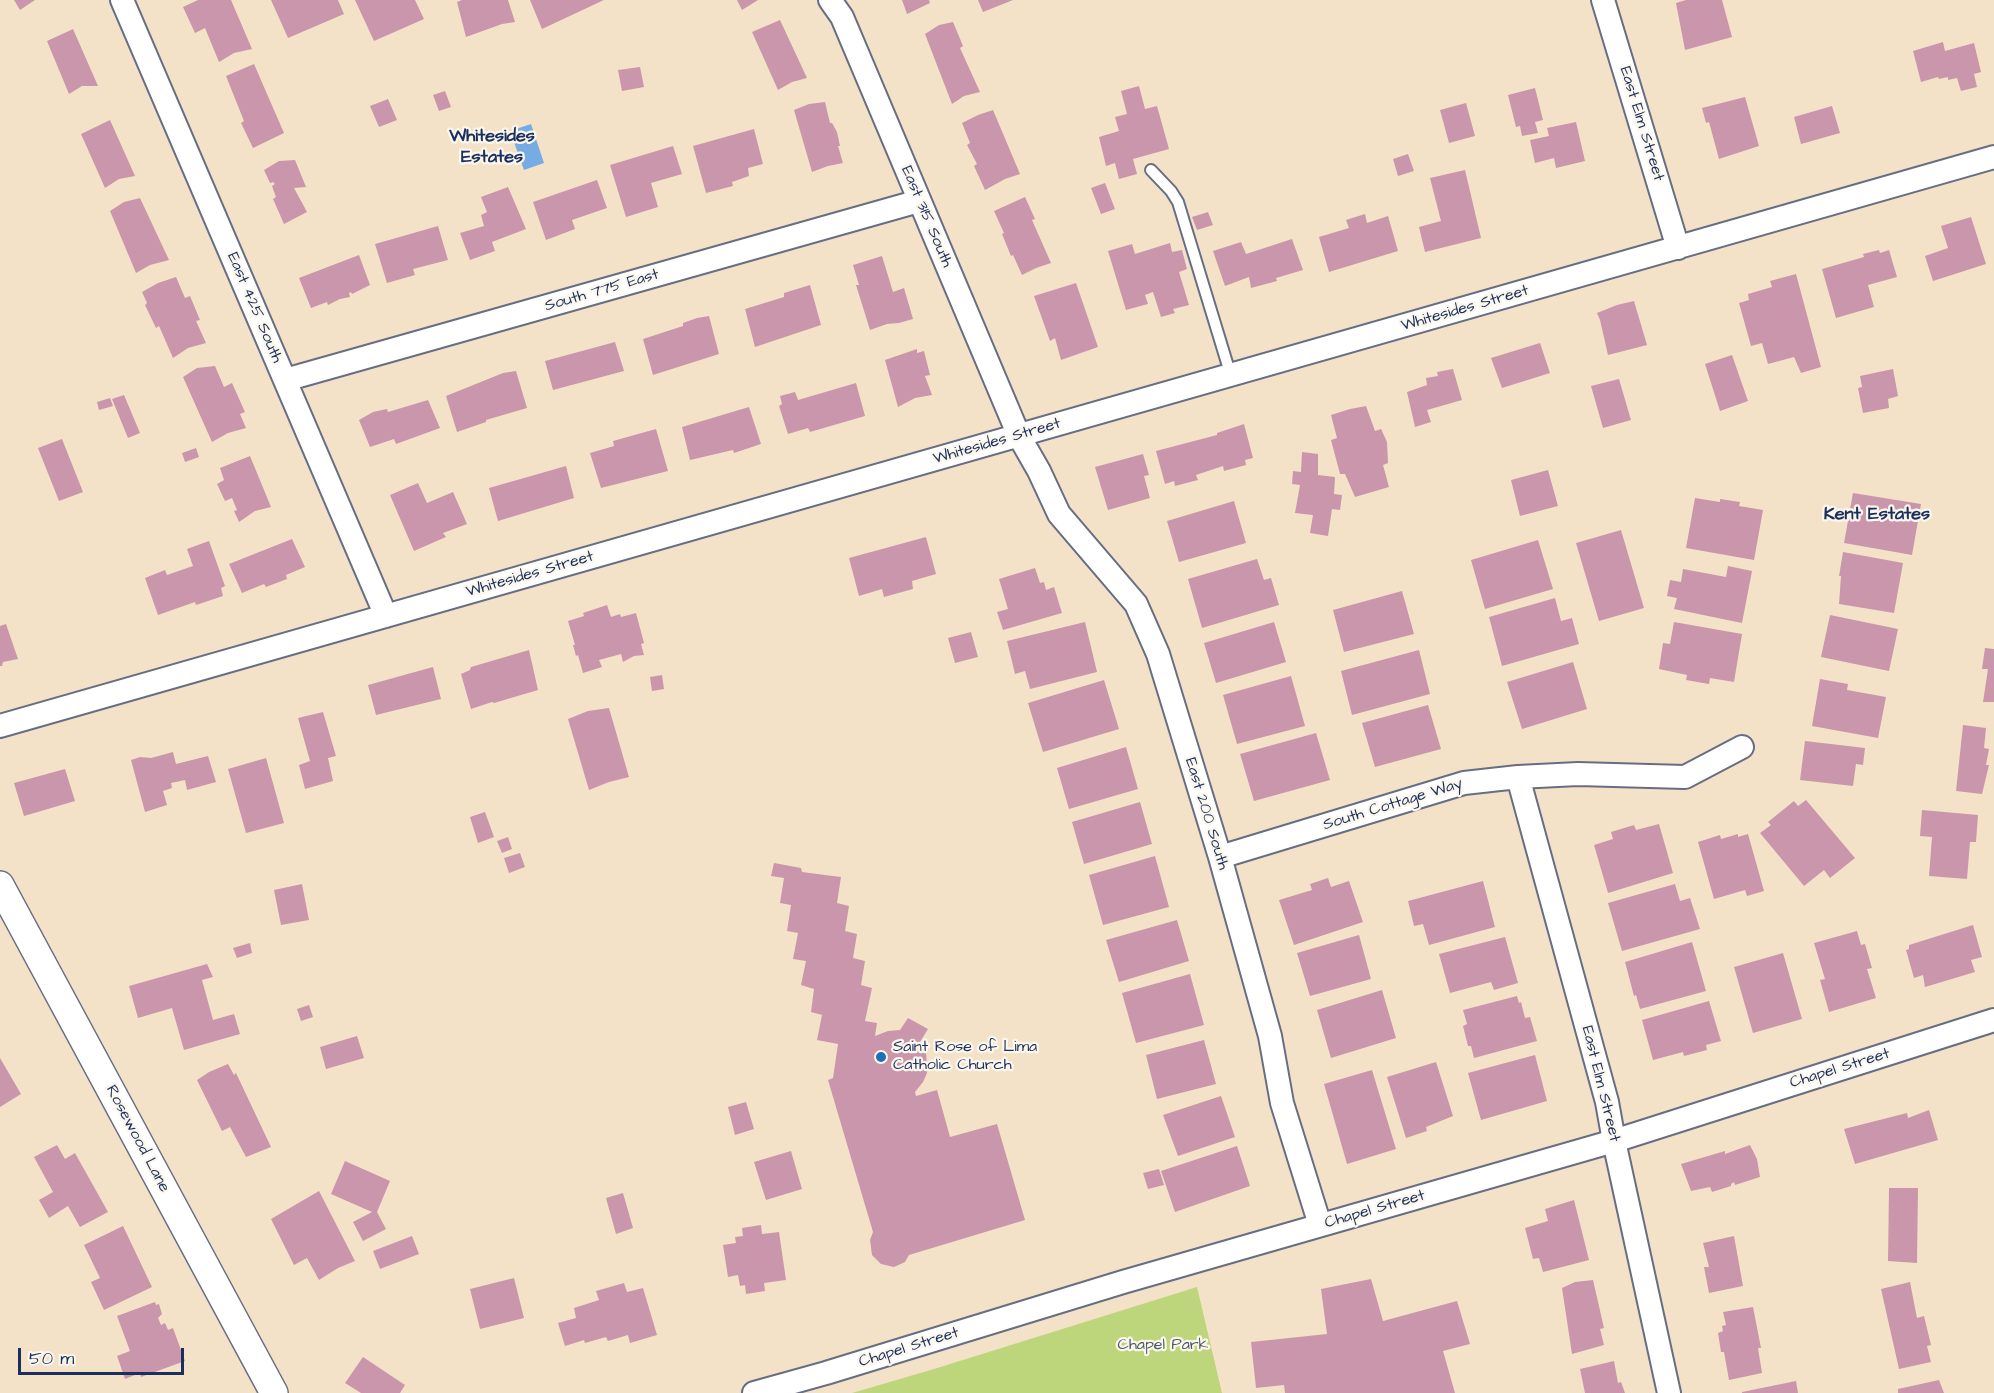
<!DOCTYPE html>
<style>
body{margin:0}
#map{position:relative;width:1994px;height:1393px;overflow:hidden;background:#f4e2c8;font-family:"Architects Daughter",sans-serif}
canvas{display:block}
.scale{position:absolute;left:18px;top:1348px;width:166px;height:27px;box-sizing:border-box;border:3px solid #1b2f5e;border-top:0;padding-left:8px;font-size:18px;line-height:21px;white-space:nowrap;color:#1b2f5e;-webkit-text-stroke:4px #fbf7ec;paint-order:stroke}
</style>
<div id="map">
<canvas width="1994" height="1393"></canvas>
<div class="scale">50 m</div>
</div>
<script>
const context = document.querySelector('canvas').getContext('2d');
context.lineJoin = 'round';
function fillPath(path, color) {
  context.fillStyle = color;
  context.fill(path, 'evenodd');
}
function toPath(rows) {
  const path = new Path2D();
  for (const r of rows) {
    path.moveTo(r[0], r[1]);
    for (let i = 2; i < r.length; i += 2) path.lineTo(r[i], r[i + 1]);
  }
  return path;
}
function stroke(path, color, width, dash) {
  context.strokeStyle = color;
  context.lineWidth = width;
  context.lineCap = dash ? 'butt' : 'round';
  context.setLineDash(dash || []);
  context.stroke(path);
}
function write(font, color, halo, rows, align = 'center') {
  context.font = font + ' "Architects Daughter",sans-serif';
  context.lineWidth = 4.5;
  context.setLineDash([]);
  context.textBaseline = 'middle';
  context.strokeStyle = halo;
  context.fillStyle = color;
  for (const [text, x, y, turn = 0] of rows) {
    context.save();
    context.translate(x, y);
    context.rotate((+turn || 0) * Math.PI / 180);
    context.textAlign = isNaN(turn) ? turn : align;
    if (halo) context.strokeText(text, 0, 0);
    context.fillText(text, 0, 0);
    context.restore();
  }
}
fillPath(toPath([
 [1197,1287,1222,1393,852,1393,934,1369]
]), '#bed67b');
fillPath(toPath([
 [531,124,544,163,524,170,510,131]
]), '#76abe3');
fillPath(toPath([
 [14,0,35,0,20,10],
 [198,0,231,0,252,49,234,53,219,62,205,28,195,33,183,7],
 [271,0,338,0,344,14,288,38],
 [355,0,415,0,424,19,374,41],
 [462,0,508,0,515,22,502,24,466,37,457,2],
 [530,0,604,0,542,29],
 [737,0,758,0,742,10],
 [902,0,929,0,930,3,907,14],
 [978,0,1013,0,983,12],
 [1686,0,1722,0,1732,37,1685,50,1676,3],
 [780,20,807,78,792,82,778,90,752,32],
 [953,22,963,46,960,48,980,92,964,96,952,104,925,34,939,25],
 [73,29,98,86,82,86,69,94,47,41],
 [1943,42,1945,51,1974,43,1981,72,1974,74,1977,87,1961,91,1957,78,1948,80,1948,77,1939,79,1938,77,1921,82,1913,51],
 [254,64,284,133,253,148,241,123,244,121,226,76],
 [640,67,644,87,622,91,618,70],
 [1139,86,1145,109,1157,106,1169,149,1133,159,1137,174,1119,179,1115,163,1106,166,1099,137,1119,131,1115,117,1127,114,1121,91],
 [1535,88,1543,120,1535,122,1538,133,1522,136,1520,126,1516,127,1508,95],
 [445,91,451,107,439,111,433,95],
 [1745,97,1759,146,1719,159,1709,122,1706,123,1702,108],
 [388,99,397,120,379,127,370,106],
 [825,102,830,123,832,123,837,132,840,146,838,146,843,163,828,166,812,172,794,110,809,104],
 [1466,103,1475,136,1449,143,1440,110],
 [1832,106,1840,133,1801,144,1794,117],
 [993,110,1020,174,1005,179,985,190,974,166,977,164,967,145,970,143,962,123,978,115],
 [110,120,135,176,119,179,105,188,81,134],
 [1576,122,1585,161,1556,168,1554,158,1535,163,1530,140,1549,136,1547,128],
 [754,129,763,164,748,168,749,176,732,182,733,186,706,193,693,146],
 [673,146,682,174,651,183,658,207,626,217,610,165],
 [1408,154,1414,171,1398,176,1393,159],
 [295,160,306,187,294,188,307,212,284,224,273,199,276,197,272,186,275,184,273,182,270,183,264,170,279,161],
 [1465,170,1481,238,1425,252,1419,227,1441,221,1430,178],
 [597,180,607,208,572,220,575,229,546,240,533,202],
 [1105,183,1115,209,1101,214,1091,188],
 [508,187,526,229,492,242,495,251,470,260,460,233,484,226,481,215,487,212,481,197],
 [1025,197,1035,219,1032,220,1051,263,1036,268,1022,275,1013,255,1011,256,1002,234,1004,233,994,211],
 [140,198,169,260,150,265,136,273,110,211,124,202],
 [1208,212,1213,225,1197,230,1192,217],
 [1365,214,1367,223,1388,216,1398,251,1329,272,1319,237,1349,228,1346,220],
 [1971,217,1986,264,1933,281,1925,256,1948,248,1941,226],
 [438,226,448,260,413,269,415,275,387,283,375,244],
 [1292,239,1303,270,1276,278,1277,281,1251,288,1249,277,1225,286,1213,251,1241,242,1246,254],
 [1170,243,1172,252,1182,250,1187,269,1179,272,1189,305,1173,309,1175,313,1161,317,1153,292,1145,295,1148,304,1126,310,1108,251,1132,244,1135,254],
 [1879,250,1880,253,1889,250,1897,277,1868,285,1874,307,1836,318,1822,269,1864,257,1863,254],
 [359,255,370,285,352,294,351,292,349,293,350,297,340,299,328,305,327,302,311,308,299,278],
 [882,256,893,292,904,288,913,319,899,323,887,324,870,330,856,285,859,285,853,265],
 [1796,274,1821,367,1801,373,1794,357,1768,364,1762,343,1751,346,1739,303,1749,300,1748,294,1772,287,1770,281],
 [176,277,185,298,190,296,200,320,196,321,206,343,188,348,173,358,159,326,156,328,145,305,147,303,142,292,158,283],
 [1076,283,1098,347,1061,360,1055,338,1050,341,1034,296],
 [810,285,821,325,755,347,745,309,784,297,784,293],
 [1634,301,1647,345,1608,355,1600,320,1597,313,1617,305],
 [709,316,719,354,653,375,643,339,683,326,683,323,697,318],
 [615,342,624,371,553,390,545,361],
 [1540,343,1550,373,1502,388,1491,358],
 [917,349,917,353,924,351,930,375,925,376,932,395,915,398,898,407,885,360],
 [1732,355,1748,401,1720,411,1705,364],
 [215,366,224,387,232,383,245,412,240,414,246,428,228,433,212,442,183,377,197,368],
 [1453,369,1462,400,1427,410,1431,422,1415,427,1407,392,1427,385,1426,378,1438,376,1437,372],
 [1893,369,1898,396,1888,399,1889,408,1863,413,1858,388,1862,387,1860,376],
 [516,371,527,408,486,420,486,422,457,432,446,396,503,373],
 [1619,379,1631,420,1603,428,1591,386],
 [856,383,865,416,810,432,808,428,788,434,779,406,782,404,780,396,795,392,798,400],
 [124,395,140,433,128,438,112,399],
 [110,398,113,406,99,410,97,402],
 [428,400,440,428,396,444,394,439,370,447,359,420,373,412,387,409,388,412],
 [1366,406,1375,431,1381,429,1387,442,1388,463,1383,465,1389,487,1355,497,1345,474,1340,474,1331,440,1337,438,1331,415,1350,409],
 [749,407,761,444,734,453,733,450,690,460,682,427],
 [1244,424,1253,458,1245,460,1246,465,1224,471,1223,466,1196,475,1198,480,1175,486,1174,481,1165,484,1156,451,1217,435,1217,433],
 [656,429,668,471,601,488,590,453,614,446,613,441],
 [62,439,83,492,59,501,38,448],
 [196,448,199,457,185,462,182,453],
 [1302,452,1318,454,1318,475,1335,477,1334,494,1342,495,1340,510,1332,509,1328,536,1310,533,1313,515,1295,513,1300,485,1292,484,1293,471,1301,472],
 [1143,454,1149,475,1144,476,1150,498,1108,510,1095,467],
 [250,456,271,507,255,511,239,522,234,511,237,510,232,498,225,501,217,484,224,480,220,468],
 [566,466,574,498,498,521,489,488],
 [1548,470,1558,506,1520,516,1511,480],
 [418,483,427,503,453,492,467,524,443,533,446,537,414,551,390,495],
 [1853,493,1921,504,1912,555,1844,543],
 [1695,498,1720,502,1720,499,1740,502,1739,506,1763,510,1754,560,1686,548],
 [1234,501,1246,543,1179,562,1167,521],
 [1621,530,1644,608,1599,621,1576,543],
 [926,537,936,574,912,581,913,589,884,597,882,589,859,596,849,558],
 [292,539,305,567,286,575,287,579,266,587,264,584,242,593,229,564],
 [1538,540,1553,589,1485,609,1471,560],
 [209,541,225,586,221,588,223,596,196,605,195,602,158,615,145,578,165,570,167,575,193,566,187,549],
 [1843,552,1903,563,1894,613,1839,604,1841,576,1839,576],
 [1257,559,1264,580,1271,578,1279,605,1202,628,1188,579],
 [1728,566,1752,571,1742,623,1674,609,1677,598,1667,596,1670,580,1681,582,1683,569,1726,577],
 [1035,568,1040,583,1044,582,1046,590,1054,587,1062,613,1003,630,997,612,1008,609,999,579],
 [1402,591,1414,634,1344,652,1333,610],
 [1555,598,1561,621,1572,618,1579,644,1502,666,1489,617],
 [607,605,611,617,620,614,621,617,636,613,644,643,641,644,644,655,634,656,623,662,621,654,599,660,602,667,583,673,578,655,576,656,573,645,575,645,568,621,584,616,583,613],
 [1830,615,1898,629,1889,671,1821,657],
 [1085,622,1097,672,1030,689,1025,671,1015,674,1007,641],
 [1274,622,1286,662,1216,683,1204,643],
 [1674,622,1742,634,1734,682,1710,678,1709,684,1686,680,1687,675,1659,669,1663,643,1670,644],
 [6,624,18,659,3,662,2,666,0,666,0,626],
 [971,632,978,657,955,663,948,638],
 [1985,648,1994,649,1994,702,1983,702,1988,669,1982,669],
 [529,650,538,690,494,703,492,702,471,709,461,674,470,670,471,667],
 [1419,650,1430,694,1352,715,1341,671],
 [1573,662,1587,709,1522,729,1507,682],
 [433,667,441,699,376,715,368,685],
 [662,675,664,689,652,691,650,677],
 [1291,676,1305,726,1237,744,1223,695],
 [1820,679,1848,684,1847,690,1886,697,1878,738,1812,726],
 [1104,680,1119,729,1043,752,1028,703],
 [1428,705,1441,749,1375,767,1362,723],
 [609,708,629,777,609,782,589,790,568,719,588,711],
 [323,712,336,756,328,758,333,781,305,789,299,765,310,761,298,718],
 [1963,725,1986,728,1984,748,1989,749,1986,765,1989,765,1982,794,1956,791],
 [1316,733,1330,780,1254,801,1240,754],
 [1805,741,1865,748,1863,765,1856,764,1853,786,1800,780],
 [1126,747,1138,789,1069,809,1057,768],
 [173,752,176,764,208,756,216,782,187,790,185,780,171,783,172,788,163,791,167,805,145,812,131,760,140,757,151,758],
 [266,758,284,823,246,833,228,769],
 [65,769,75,801,24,816,14,783],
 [1806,800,1855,858,1830,878,1824,870,1804,886,1760,833,1771,825,1768,822,1794,801,1798,806],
 [1140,802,1152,844,1084,864,1072,822],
 [1922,810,1978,815,1976,842,1970,842,1967,879,1929,876,1932,837,1920,836],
 [485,812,494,837,478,843,470,817],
 [1659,824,1673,873,1608,893,1594,845,1613,839,1611,832,1634,825,1636,830],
 [1738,834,1738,837,1748,834,1764,891,1747,896,1745,890,1714,899,1698,842,1720,835,1721,839],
 [508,837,512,849,502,853,497,841],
 [520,853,525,867,509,873,504,858],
 [1155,856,1169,907,1103,925,1089,875],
 [774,863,801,868,802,872,841,877,837,903,849,906,845,931,857,934,853,958,865,961,861,985,872,988,865,1021,877,1023,875,1036,888,1031,900,1030,908,1018,928,1029,920,1042,926,1049,927,1073,923,1082,915,1092,916,1096,937,1090,950,1137,997,1124,1025,1220,909,1255,905,1262,894,1267,881,1264,872,1255,870,1240,873,1232,828,1080,833,1078,838,1044,817,1040,822,1015,811,1012,814,989,801,985,806,961,793,959,798,933,787,931,791,905,780,903,784,878,771,876],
 [1328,878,1331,887,1349,881,1363,922,1294,945,1279,900,1312,890,1310,884],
 [1483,881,1495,927,1429,945,1423,924,1414,926,1408,901],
 [302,884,309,920,281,925,274,890],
 [1675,884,1680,901,1690,898,1700,929,1622,951,1608,903],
 [1177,920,1189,961,1119,982,1106,940],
 [1973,925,1982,957,1971,960,1975,972,1925,987,1923,975,1914,978,1906,950,1909,949,1909,945],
 [1857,931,1861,945,1865,944,1872,968,1867,969,1876,998,1829,1012,1820,980,1825,979,1814,943],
 [1359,935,1371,979,1310,996,1297,953],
 [1505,937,1518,983,1494,990,1491,982,1450,993,1439,954],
 [1692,942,1706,991,1640,1009,1636,995,1634,996,1625,962],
 [250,943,252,953,237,958,233,948],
 [1783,953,1802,1019,1753,1033,1734,967],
 [207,964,213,977,202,980,213,1020,234,1014,240,1034,184,1050,172,1008,138,1018,129,986],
 [1190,974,1204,1025,1136,1043,1122,993],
 [1382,990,1396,1038,1331,1058,1317,1010],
 [1517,996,1519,1003,1521,1002,1525,1018,1530,1017,1537,1041,1474,1058,1471,1046,1468,1046,1463,1026,1467,1024,1463,1010],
 [1709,1001,1721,1041,1706,1045,1707,1050,1684,1056,1683,1052,1653,1060,1642,1020],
 [309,1005,313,1017,301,1021,297,1009],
 [357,1036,364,1058,326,1069,320,1047],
 [1204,1040,1216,1084,1157,1099,1146,1055],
 [1535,1055,1547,1101,1481,1120,1468,1073],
 [0,1058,21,1094,0,1107],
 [1436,1062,1453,1116,1426,1127,1427,1131,1406,1138,1387,1077],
 [228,1064,234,1075,236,1073,271,1147,246,1157,230,1127,222,1131,197,1080,209,1072],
 [1372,1070,1396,1149,1347,1164,1324,1084],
 [1221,1096,1235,1137,1178,1156,1163,1115],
 [746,1102,754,1129,735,1135,728,1107],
 [1929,1110,1938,1140,1855,1164,1844,1129,1907,1113,1908,1118],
 [57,1145,65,1159,75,1153,108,1212,80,1227,68,1206,49,1218,39,1200,53,1192,34,1157],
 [1750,1145,1757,1159,1760,1177,1735,1185,1734,1182,1731,1184,1731,1186,1712,1192,1710,1187,1691,1191,1681,1164,1725,1151,1725,1154],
 [1237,1146,1250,1186,1175,1212,1161,1171],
 [791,1151,802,1189,766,1200,754,1162],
 [345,1161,390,1181,377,1212,386,1229,363,1241,353,1222,372,1212,331,1194],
 [1159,1169,1164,1185,1148,1189,1143,1173],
 [1889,1188,1918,1188,1917,1263,1888,1261],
 [319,1191,355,1261,338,1268,319,1280,307,1258,294,1265,271,1219],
 [623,1193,633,1228,616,1234,606,1198],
 [1574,1200,1589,1260,1543,1272,1539,1258,1533,1259,1525,1228,1548,1221,1545,1209],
 [761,1225,762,1234,779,1232,786,1280,764,1283,765,1291,746,1294,745,1285,740,1286,738,1275,728,1277,723,1245,736,1243,735,1237,743,1236,742,1228],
 [123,1226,152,1287,104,1310,91,1282,100,1278,84,1245],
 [412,1236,419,1254,380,1269,373,1251],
 [1734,1236,1743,1286,1709,1293,1704,1267,1709,1267,1703,1243],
 [514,1278,524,1318,480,1329,470,1289],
 [1371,1279,1383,1321,1457,1301,1470,1344,1443,1351,1455,1393,1285,1393,1284,1385,1256,1388,1251,1342,1327,1334,1321,1289],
 [1593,1280,1604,1328,1600,1329,1604,1345,1572,1354,1562,1288,1575,1282],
 [1910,1282,1917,1318,1924,1316,1931,1345,1927,1346,1931,1362,1899,1369,1881,1289],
 [624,1283,627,1292,643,1288,657,1335,630,1343,628,1335,608,1341,606,1337,585,1343,584,1340,565,1346,558,1323,576,1318,574,1308,599,1300,596,1291],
 [155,1302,156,1305,159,1304,162,1314,158,1318,161,1325,165,1323,168,1330,173,1328,185,1361,141,1377,140,1373,125,1379,117,1356,130,1351,117,1316],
 [1753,1307,1761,1348,1758,1348,1762,1373,1729,1380,1724,1352,1721,1352,1718,1333,1723,1331,1722,1326,1726,1325,1723,1312],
 [363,1357,405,1385,400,1393,361,1393,345,1383],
 [1614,1361,1618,1383,1621,1382,1625,1393,1585,1393,1580,1369],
 [1939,1380,1944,1393,1898,1393,1898,1389],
 [1796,1381,1798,1393,1742,1393,1742,1392]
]), '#ca96ac');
const service = toPath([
 [1151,170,1171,191,1178,202,1231,376]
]);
const minor = toPath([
 [122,0,386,616],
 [830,0,842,17,1019,436,1039,471,1059,514,1136,604,1158,654,1220,857,1270,1036,1282,1103,1320,1225],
 [1603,0,1678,248],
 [285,380,919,201],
 [0,726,1994,157],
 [1518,777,1607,1102,1614,1141,1669,1393],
 [1220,857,1464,783,1518,777,1578,774,1685,777,1742,747],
 [754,1393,826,1373,1123,1282,1614,1141,1994,1020]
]);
const tertiary = toPath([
 [0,885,274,1393]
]);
stroke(service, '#676e83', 14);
stroke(minor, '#676e83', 26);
stroke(tertiary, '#676e83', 30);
stroke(service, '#fff', 10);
stroke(minor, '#fff', 22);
stroke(tertiary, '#fff', 27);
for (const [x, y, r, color] of [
 [881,1057,6,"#1f6fb2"]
]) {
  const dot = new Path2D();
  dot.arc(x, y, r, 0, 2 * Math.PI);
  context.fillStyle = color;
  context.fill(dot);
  stroke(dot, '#fbf7ec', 2);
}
write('16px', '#1b2f5e', '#fbf7ec', [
 ["East Elm Street",1641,124,73],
 ["East 315 South",926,217,67],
 ["South 775 East",602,291,-16],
 ["East 425 South",254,308,67],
 ["Whitesides Street",1465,309,-16],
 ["Whitesides Street",997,442,-16],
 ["Whitesides Street",530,575,-16],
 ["South Cottage Way",1393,805,-17],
 ["East 200 South",1206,814,73],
 ["Chapel Street",1840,1069,-17],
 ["East Elm Street",1600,1084,76],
 ["Rosewood Lane",137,1139,62],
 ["Chapel Street",1375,1210,-16],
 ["Chapel Street",909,1348,-17]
]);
write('16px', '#1b2f5e', '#fbf7ec', [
 ["Saint Rose of Lima",893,1048],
 ["Catholic Church",893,1066]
], 'left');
write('16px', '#445965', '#fbf7ec', [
 ["Chapel Park",1163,1346]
]);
write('bold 18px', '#1b2f5e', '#fbf7ec', [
 ["Whitesides",492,137],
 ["Estates",492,158],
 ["Kent Estates",1877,515]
]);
</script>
